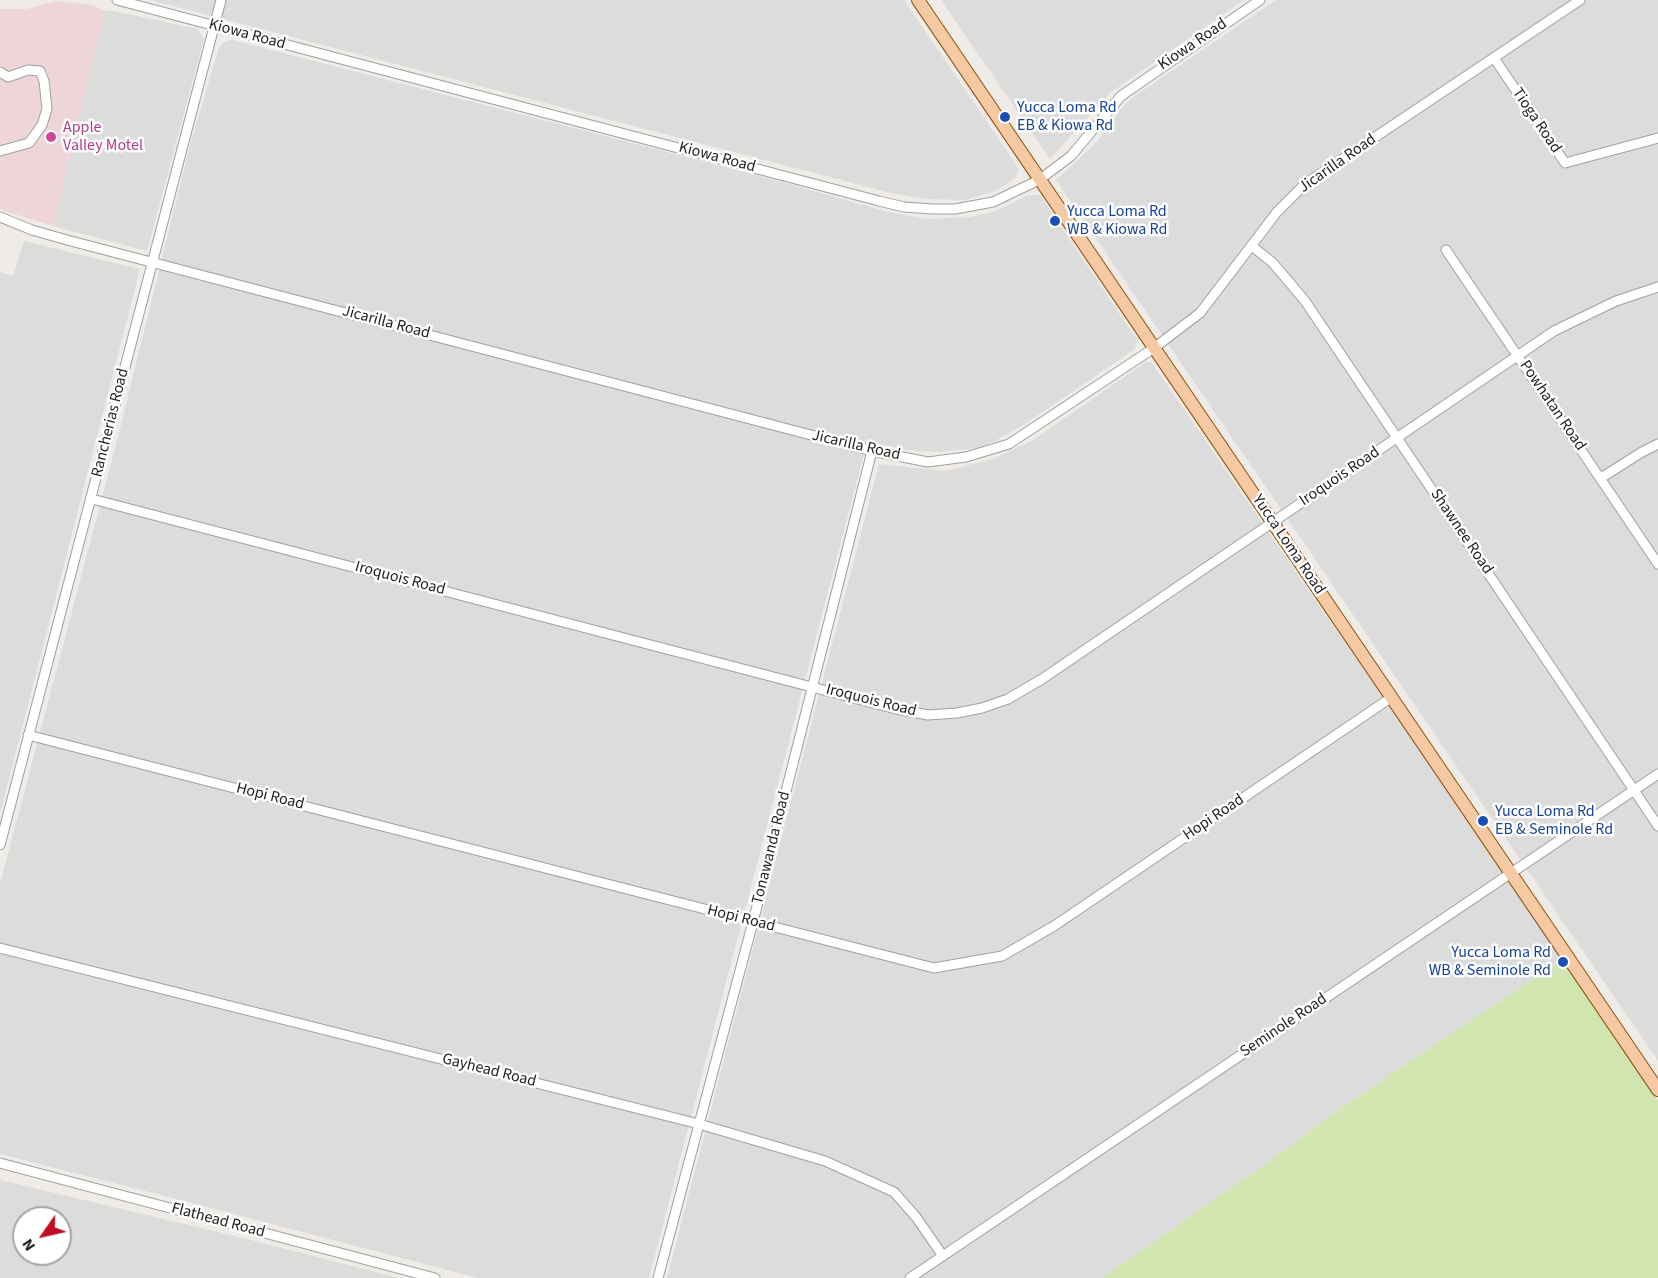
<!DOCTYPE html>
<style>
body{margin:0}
#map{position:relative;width:1658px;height:1278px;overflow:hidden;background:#efebe6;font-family:"Source Sans 3",sans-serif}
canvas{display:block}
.north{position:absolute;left:12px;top:1206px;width:60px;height:60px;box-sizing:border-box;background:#fff;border:2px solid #a5a5a5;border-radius:50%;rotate:236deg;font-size:16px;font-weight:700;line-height:24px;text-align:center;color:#1f1f1f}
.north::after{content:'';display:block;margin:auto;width:21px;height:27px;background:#bf0e22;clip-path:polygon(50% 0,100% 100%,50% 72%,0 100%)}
</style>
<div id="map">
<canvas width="1658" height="1278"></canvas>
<div class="north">N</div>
</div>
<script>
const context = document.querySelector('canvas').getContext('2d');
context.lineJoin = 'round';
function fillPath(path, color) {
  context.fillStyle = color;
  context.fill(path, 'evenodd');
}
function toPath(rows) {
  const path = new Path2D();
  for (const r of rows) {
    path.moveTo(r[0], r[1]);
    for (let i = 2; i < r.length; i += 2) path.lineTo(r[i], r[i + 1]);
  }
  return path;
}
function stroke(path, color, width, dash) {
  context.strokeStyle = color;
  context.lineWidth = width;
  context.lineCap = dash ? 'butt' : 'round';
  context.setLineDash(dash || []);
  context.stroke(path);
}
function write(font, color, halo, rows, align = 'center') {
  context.font = font + ' "Source Sans 3",sans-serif';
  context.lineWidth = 5;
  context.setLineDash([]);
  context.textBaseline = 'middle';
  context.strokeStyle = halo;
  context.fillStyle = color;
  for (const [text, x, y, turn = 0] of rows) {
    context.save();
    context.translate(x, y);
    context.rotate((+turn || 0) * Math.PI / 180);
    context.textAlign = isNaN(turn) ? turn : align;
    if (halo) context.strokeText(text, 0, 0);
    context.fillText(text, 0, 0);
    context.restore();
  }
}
fillPath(toPath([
 [150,0,904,0,1019,169,1015,179,993,192,965,200,926,199,891,193],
 [941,0,1244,0,1110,93,1050,159],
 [1276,0,1658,0,1658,1061,1056,180,1096,143,1121,109,1132,98],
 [105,11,114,11,197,29,204,39,147,251,53,226],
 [232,40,768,178,888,212,927,219,971,217,996,211,1028,195,1040,195,1137,340,1135,349,1025,424,997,440,977,448,941,452,915,451,867,442,649,1278,478,1278,196,1204,0,1154,0,884,118,437,190,145,219,48,224,42],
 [24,241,140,269,0,814,0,272,13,276],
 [1146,362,1152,363,1563,959,1325,1119,1294,1144,1102,1278,667,1278,879,464,945,471,993,459,1033,440],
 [0,1180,239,1237,399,1278,0,1278],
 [24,1218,60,1218,60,1254,24,1254]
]), '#dddcdc');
fillPath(toPath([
 [56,1,93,5,105,11,53,226,4,211,0,208,0,9,26,9]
]), '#eed6d8');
fillPath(toPath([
 [1563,959,1658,1101,1658,1278,1102,1278,1294,1144,1325,1119]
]), '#d0e5af');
const minor = toPath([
 [117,0,879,201,904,207,932,209,955,209,993,202,1039,180,1071,156,1121,96,1260,0],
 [1494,58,1565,163,1658,138],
 [0,72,8,77,28,70,40,71,44,81,47,109,42,125,29,143,0,151],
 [0,217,32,230,67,240,872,451,928,462,966,457,1009,444,1154,348,1200,313,1277,212,1305,184,1580,0],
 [1252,246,1273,263,1305,301,1658,826],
 [1446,250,1658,564],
 [1601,478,1642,452,1658,444],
 [92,499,896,709,928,715,957,713,982,708,1008,699,1042,679,1554,331,1616,301,1658,287],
 [28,735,934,968,1002,956,1054,926,1392,697],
 [0,845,221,0],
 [0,948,699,1124,825,1161,894,1192,916,1217,943,1256],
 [0,1163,435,1278],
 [658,1278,753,922,872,451],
 [910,1278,1658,774]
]);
const major = toPath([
 [918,0,1658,1090]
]);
stroke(minor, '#a0a0a0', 11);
stroke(major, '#8e540b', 14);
stroke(minor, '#fff', 9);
stroke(major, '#f5c9a4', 12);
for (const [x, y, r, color] of [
 [1005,117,6,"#1a4fb4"],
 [51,137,6,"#d1479c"],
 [1055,221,6,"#1a4fb4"],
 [1483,821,6,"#1a4fb4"],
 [1563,962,6,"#1a4fb4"]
]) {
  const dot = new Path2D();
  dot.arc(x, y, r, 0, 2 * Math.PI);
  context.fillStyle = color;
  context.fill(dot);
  stroke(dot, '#fff', 2);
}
write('16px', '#1f1f1f', '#fff', [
 ["Kiowa Road",247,35,15],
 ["Kiowa Road",1193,45,-34],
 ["Tioga Road",1536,121,56],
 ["Kiowa Road",717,158,15],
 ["Jicarilla Road",1338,164,-35],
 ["Jicarilla Road",386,323,15],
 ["Powhatan Road",1552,406,56],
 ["Rancherias Road",111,423,-76],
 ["Jicarilla Road",856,446,13],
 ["Iroquois Road",1340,477,-34],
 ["Shawnee Road",1461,532,56],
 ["Yucca Loma Road",1288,545,56],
 ["Iroquois Road",400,579,15],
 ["Iroquois Road",871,701,14],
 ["Hopi Road",270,797,14],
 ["Hopi Road",1214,818,-34],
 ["Tonawanda Road",772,848,-76],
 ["Hopi Road",741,919,14],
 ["Seminole Road",1284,1026,-34],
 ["Gayhead Road",489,1071,14],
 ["Flathead Road",218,1221,15]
]);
write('16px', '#164399', '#fff', [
 ["Yucca Loma Rd",1017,108],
 ["EB & Kiowa Rd",1017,126],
 ["Yucca Loma Rd",1067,212],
 ["WB & Kiowa Rd",1067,230],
 ["Yucca Loma Rd",1495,812],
 ["EB & Seminole Rd",1495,830],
 ["Yucca Loma Rd",1551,953,"right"],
 ["WB & Seminole Rd",1551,971,"right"]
], 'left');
write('16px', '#b23c85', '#fff', [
 ["Apple",63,128],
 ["Valley Motel",63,146]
], 'left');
</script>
